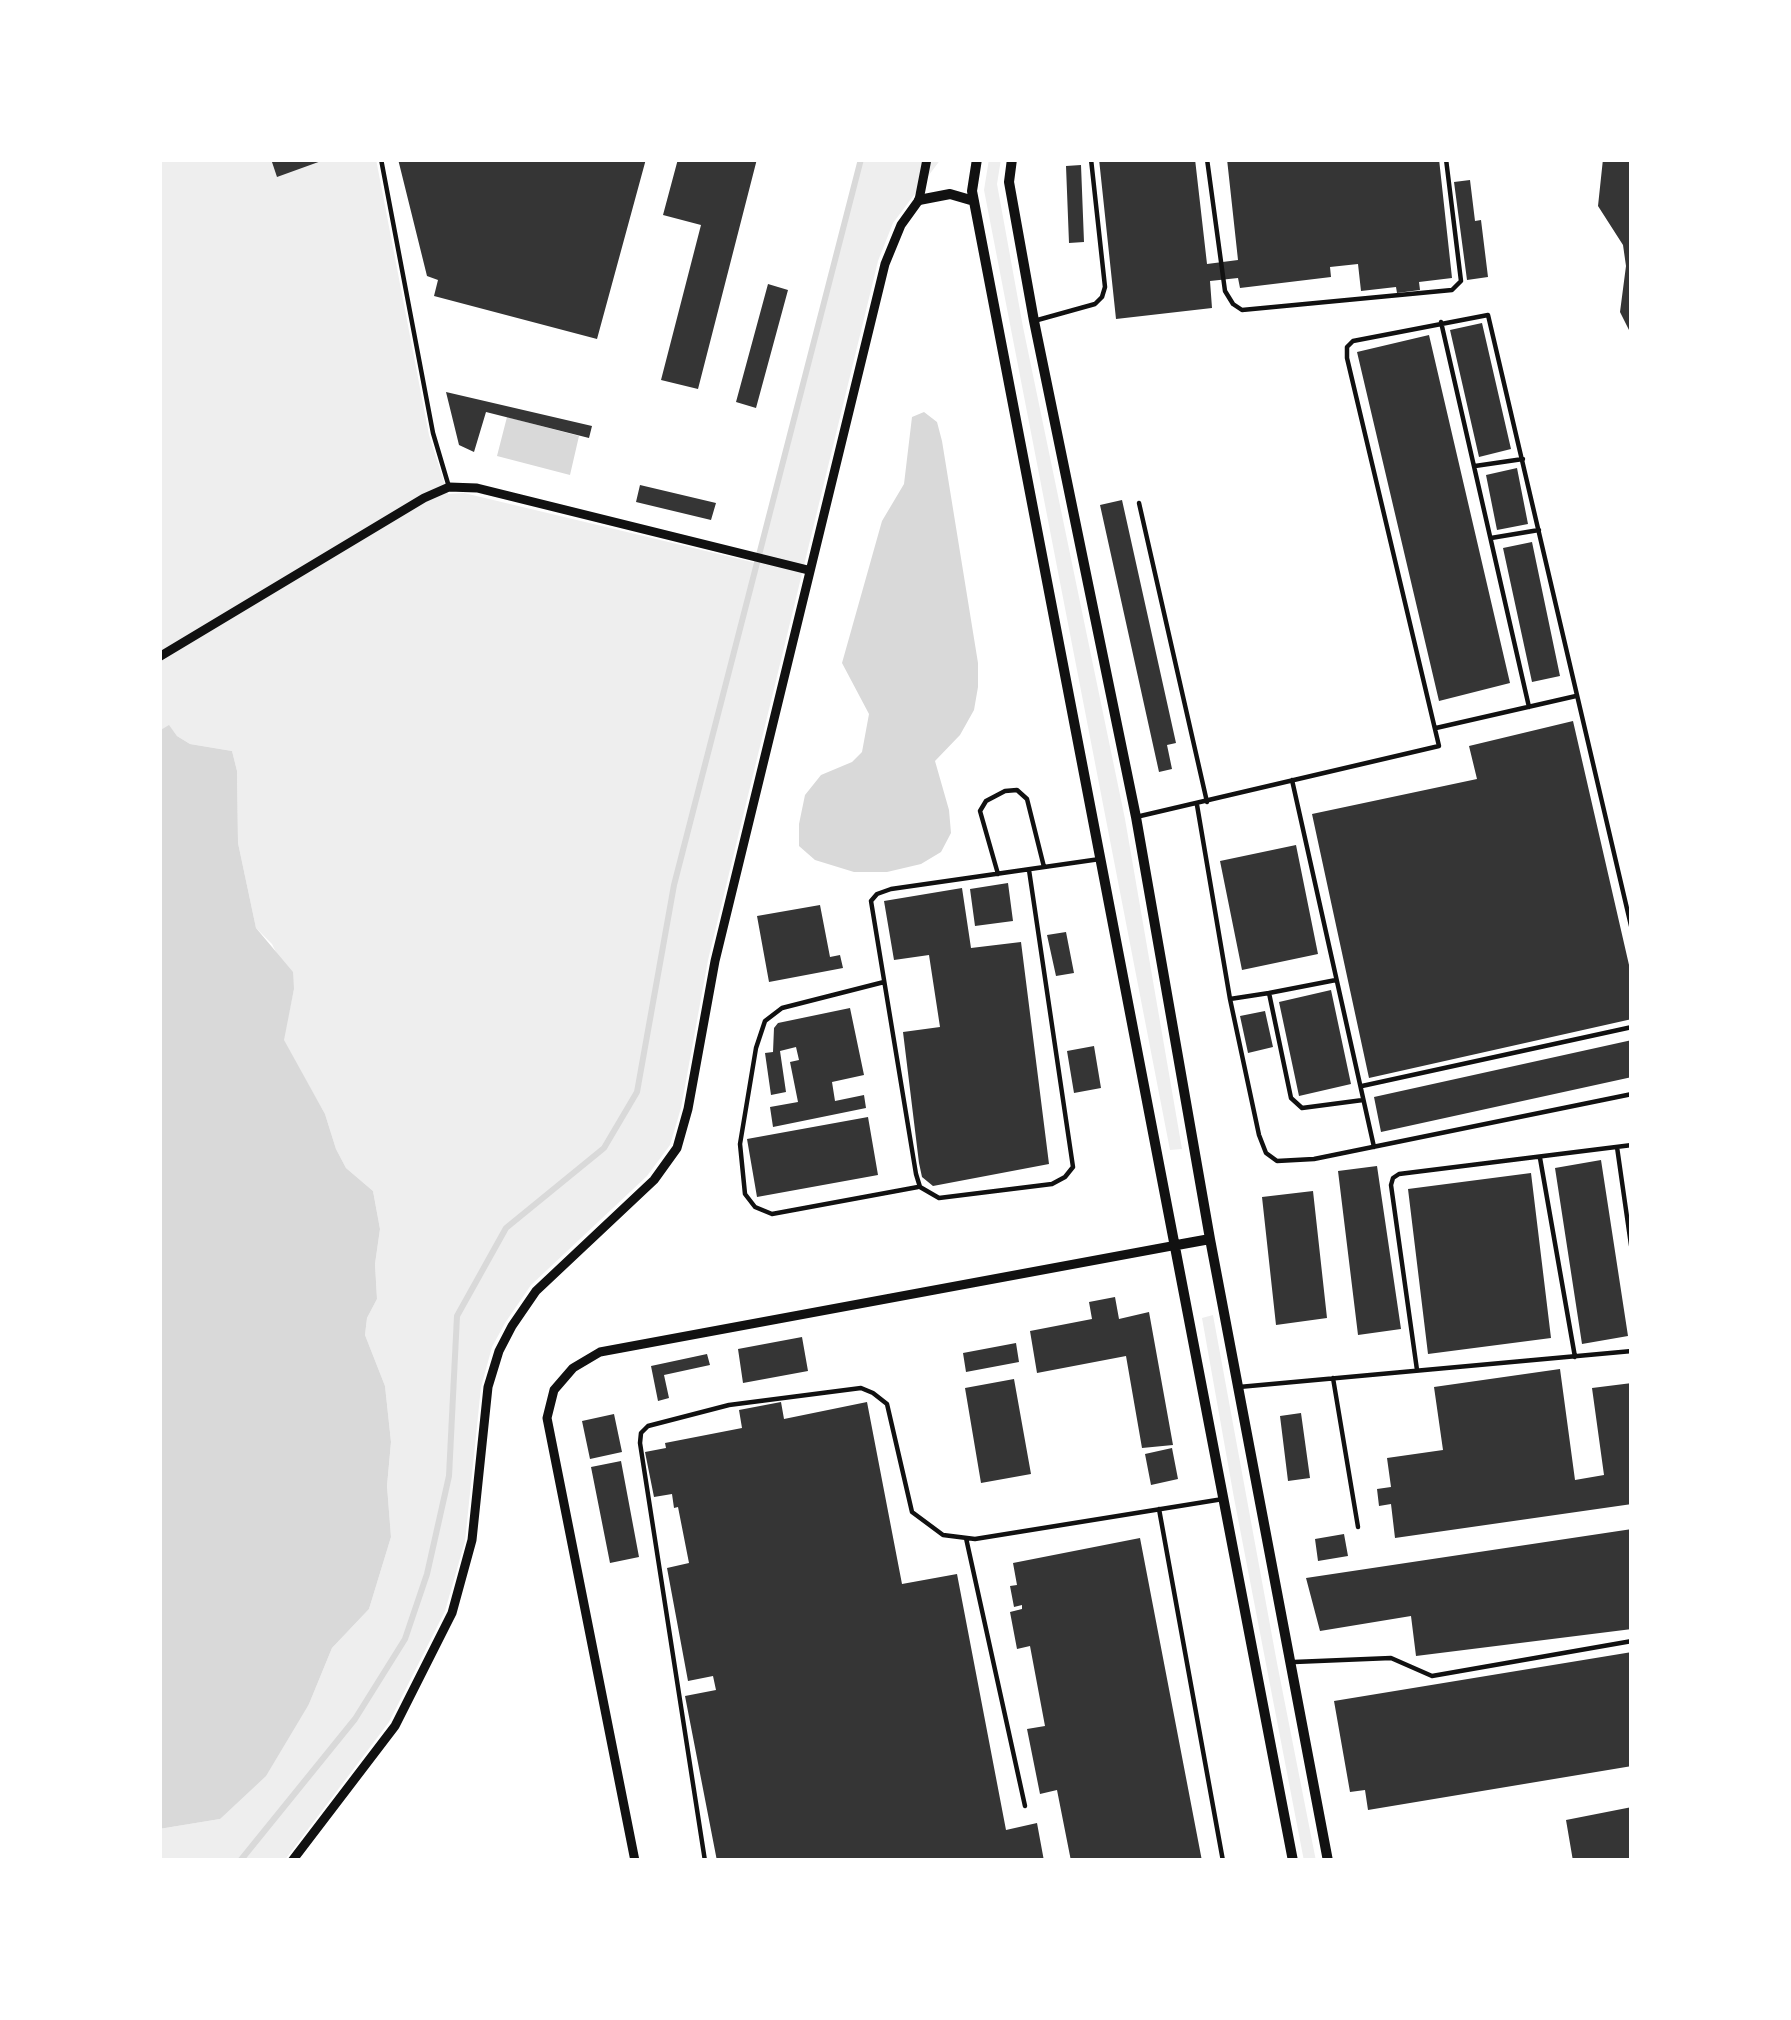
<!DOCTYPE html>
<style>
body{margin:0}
#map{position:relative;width:1791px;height:2020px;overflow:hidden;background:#fff;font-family:Helvetica,sans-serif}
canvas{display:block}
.frame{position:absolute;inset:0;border:162px solid #fff;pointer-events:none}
</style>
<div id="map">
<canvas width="1791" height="2020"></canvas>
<div class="frame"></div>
</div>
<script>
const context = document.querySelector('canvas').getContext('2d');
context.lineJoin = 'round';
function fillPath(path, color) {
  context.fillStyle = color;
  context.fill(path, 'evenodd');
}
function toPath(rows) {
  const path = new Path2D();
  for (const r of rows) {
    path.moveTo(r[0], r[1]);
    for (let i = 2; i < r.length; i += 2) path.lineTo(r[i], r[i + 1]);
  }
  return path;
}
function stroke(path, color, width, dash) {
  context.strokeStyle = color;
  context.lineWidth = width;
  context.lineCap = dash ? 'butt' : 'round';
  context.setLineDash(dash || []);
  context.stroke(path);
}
fillPath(toPath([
 [159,159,376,159,429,435,448,494,464,493,756,563,861,159,941,159,893,223,878,261,708,960,681,1108,670,1145,647,1176,531,1285,505,1323,492,1347,481,1387,465,1541,445,1611,389,1722,284,1861,159,1861,159,1829,220,1819,309,1704,332,1648,369,1609,391,1537,387,1486,391,1442,385,1386,365,1335,367,1318,377,1299,375,1264,380,1229,373,1191,346,1168,336,1149,325,1114,283,1040,294,989,272,944,256,928,238,843,237,771,232,751,190,744,177,736,169,726,159,731],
 [989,159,1001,159,997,184,1023,327,1125,819,1182,1149,1170,1150,984,190],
 [1213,1315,1277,1663,1316,1861,1304,1861,1234,1498,1202,1318]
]), '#eee');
fillPath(toPath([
 [924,412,937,422,942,441,978,663,978,687,974,710,960,735,935,761,949,810,951,833,941,852,921,864,887,872,854,872,815,860,799,846,799,824,805,795,821,775,852,762,862,752,869,714,842,663,882,521,904,484,912,417],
 [507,417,579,436,570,475,497,456],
 [169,725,177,736,190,744,232,751,237,771,238,843,256,928,293,972,294,989,284,1040,325,1114,336,1149,346,1168,373,1191,380,1229,375,1264,377,1299,367,1318,365,1335,385,1386,391,1442,387,1486,391,1537,369,1609,332,1648,309,1704,266,1776,220,1819,159,1829,159,731]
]), '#d9d9d9');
stroke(toPath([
 [240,1861,355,1719,405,1639,427,1574,449,1476,457,1316,506,1228,604,1148,637,1092,674,885,861,159]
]), '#d9d9d9', 6);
fillPath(toPath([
 [271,159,324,159,324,160,277,177],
 [398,159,646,159,597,339,434,296,438,280,427,276],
 [678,159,757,159,698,389,661,380,701,225,663,215],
 [1099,159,1195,159,1207,264,1238,260,1227,159,1439,159,1452,278,1419,282,1420,290,1397,293,1396,287,1361,291,1358,264,1330,267,1331,277,1240,288,1238,278,1210,281,1212,308,1116,319],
 [1603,159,1632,159,1632,336,1620,312,1626,266,1623,245,1598,206],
 [1081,165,1084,242,1069,243,1066,166],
 [1470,180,1475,221,1481,220,1488,277,1467,280,1454,182],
 [768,284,788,290,756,408,736,402],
 [1482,323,1511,449,1479,457,1450,330],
 [1429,335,1510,683,1439,701,1357,352],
 [446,392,592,426,589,438,486,412,474,452,459,445],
 [1517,468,1528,524,1497,530,1486,475],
 [640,485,716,503,711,520,636,502],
 [1122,500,1176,743,1167,745,1172,769,1159,772,1100,505],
 [1532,542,1560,676,1532,682,1503,548],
 [1573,721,1632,978,1632,1019,1369,1078,1312,814,1477,779,1469,746],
 [1296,845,1318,954,1242,970,1220,861],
 [1008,883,1013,921,975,926,970,889],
 [962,888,971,948,1021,942,1049,1164,933,1186,922,1177,919,1163,903,1032,940,1027,929,955,894,960,884,901],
 [820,905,830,957,840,955,843,968,769,982,757,916],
 [1066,932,1074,973,1056,976,1047,935],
 [1331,990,1351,1084,1299,1096,1279,1002],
 [850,1008,864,1075,832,1082,835,1101,864,1095,866,1108,773,1127,770,1107,798,1102,790,1062,799,1060,796,1047,780,1051,786,1092,771,1095,765,1053,773,1052,774,1028,778,1023],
 [1265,1011,1273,1047,1248,1053,1240,1016],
 [1632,1040,1632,1077,1381,1132,1374,1097],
 [1094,1046,1101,1088,1074,1093,1067,1051],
 [868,1117,878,1175,757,1197,747,1139],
 [1601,1160,1628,1336,1582,1344,1555,1168],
 [1377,1166,1401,1329,1358,1335,1338,1171],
 [1531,1173,1551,1338,1428,1354,1408,1189],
 [1313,1191,1327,1318,1276,1325,1262,1197],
 [1115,1297,1119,1319,1149,1312,1173,1445,1142,1448,1126,1356,1037,1373,1030,1331,1092,1319,1089,1302],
 [802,1337,808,1371,743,1383,738,1349],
 [1016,1343,1019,1362,966,1372,963,1353],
 [707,1354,710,1365,664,1375,669,1398,658,1401,651,1366],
 [1560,1369,1575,1480,1604,1475,1592,1388,1632,1383,1632,1504,1395,1538,1391,1504,1379,1506,1377,1489,1391,1487,1387,1458,1443,1450,1434,1387],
 [1014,1379,1031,1474,981,1483,965,1388],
 [781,1402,784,1419,867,1402,902,1584,957,1574,1006,1830,1037,1823,1044,1861,717,1861,685,1696,716,1690,713,1676,688,1681,667,1568,689,1563,678,1507,674,1508,672,1494,654,1497,645,1452,666,1448,665,1443,742,1428,739,1410],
 [1301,1413,1310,1478,1288,1481,1280,1416],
 [614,1414,622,1452,590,1459,582,1421],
 [1172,1448,1178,1479,1151,1485,1145,1454],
 [621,1461,639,1557,610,1563,591,1467],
 [1632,1529,1632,1629,1416,1656,1411,1616,1320,1631,1306,1578],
 [1344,1534,1348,1556,1318,1561,1315,1539],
 [1140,1538,1202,1861,1071,1861,1057,1790,1040,1794,1027,1729,1045,1726,1030,1646,1017,1649,1010,1612,1022,1609,1022,1605,1014,1607,1010,1586,1017,1585,1013,1563],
 [1632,1652,1632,1766,1368,1810,1365,1790,1350,1792,1334,1701],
 [1632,1807,1632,1861,1573,1861,1566,1820]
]), '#353535');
stroke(toPath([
 [381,159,433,433,449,487],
 [1207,159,1225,291,1233,304,1242,310,1452,290,1461,281,1446,159],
 [1034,321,1095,304,1102,297,1105,287,1091,159],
 [1441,322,1529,707],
 [1475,466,1523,459],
 [1139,503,1207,802],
 [1491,538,1539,530],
 [1436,728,1576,696],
 [1292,780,1374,1147],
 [1197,805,1230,999,1259,1135,1266,1153,1277,1161,1314,1159,1632,1094],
 [1136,817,1439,746,1347,358,1347,347,1353,341,1488,315,1632,930],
 [1029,870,1073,1167,1065,1177,1052,1184,939,1198,920,1187,916,1174,871,901,877,894,891,889,1100,859],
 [998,874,980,811,986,801,1005,791,1017,790,1027,799,1044,867],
 [1336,980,1269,993,1291,1098,1302,1108,1363,1100],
 [884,982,782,1008,765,1021,756,1048,740,1144,745,1194,755,1207,772,1214,918,1187],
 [1230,999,1269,993],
 [1362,1086,1632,1027],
 [1617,1147,1632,1252],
 [1540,1158,1575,1357],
 [1417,1370,1391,1185,1393,1178,1399,1174,1632,1145],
 [1333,1378,1358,1527],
 [1239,1387,1632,1351],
 [1159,1509,1223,1861],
 [966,1538,1025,1806],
 [1294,1662,1391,1658,1432,1676,1632,1641],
 [705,1861,640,1443,641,1433,648,1426,729,1405,861,1388,873,1393,887,1404,912,1512,943,1535,975,1539,1223,1499]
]), '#111', 4.5);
stroke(toPath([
 [159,657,424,498,449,487,477,488,808,570],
 [292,1861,395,1726,452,1613,472,1540,488,1387,499,1351,512,1326,536,1291,654,1180,677,1148,688,1109,715,961,885,264,901,225,919,200,927,159],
 [635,1861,547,1418,554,1390,573,1368,600,1352,1177,1245]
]), '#111', 9);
stroke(toPath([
 [977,159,972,191,1293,1861],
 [1012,159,1009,182,1034,321,1136,817,1210,1239,1328,1861],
 [919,200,950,194,974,201],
 [1177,1245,1210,1239]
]), '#111', 10);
</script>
